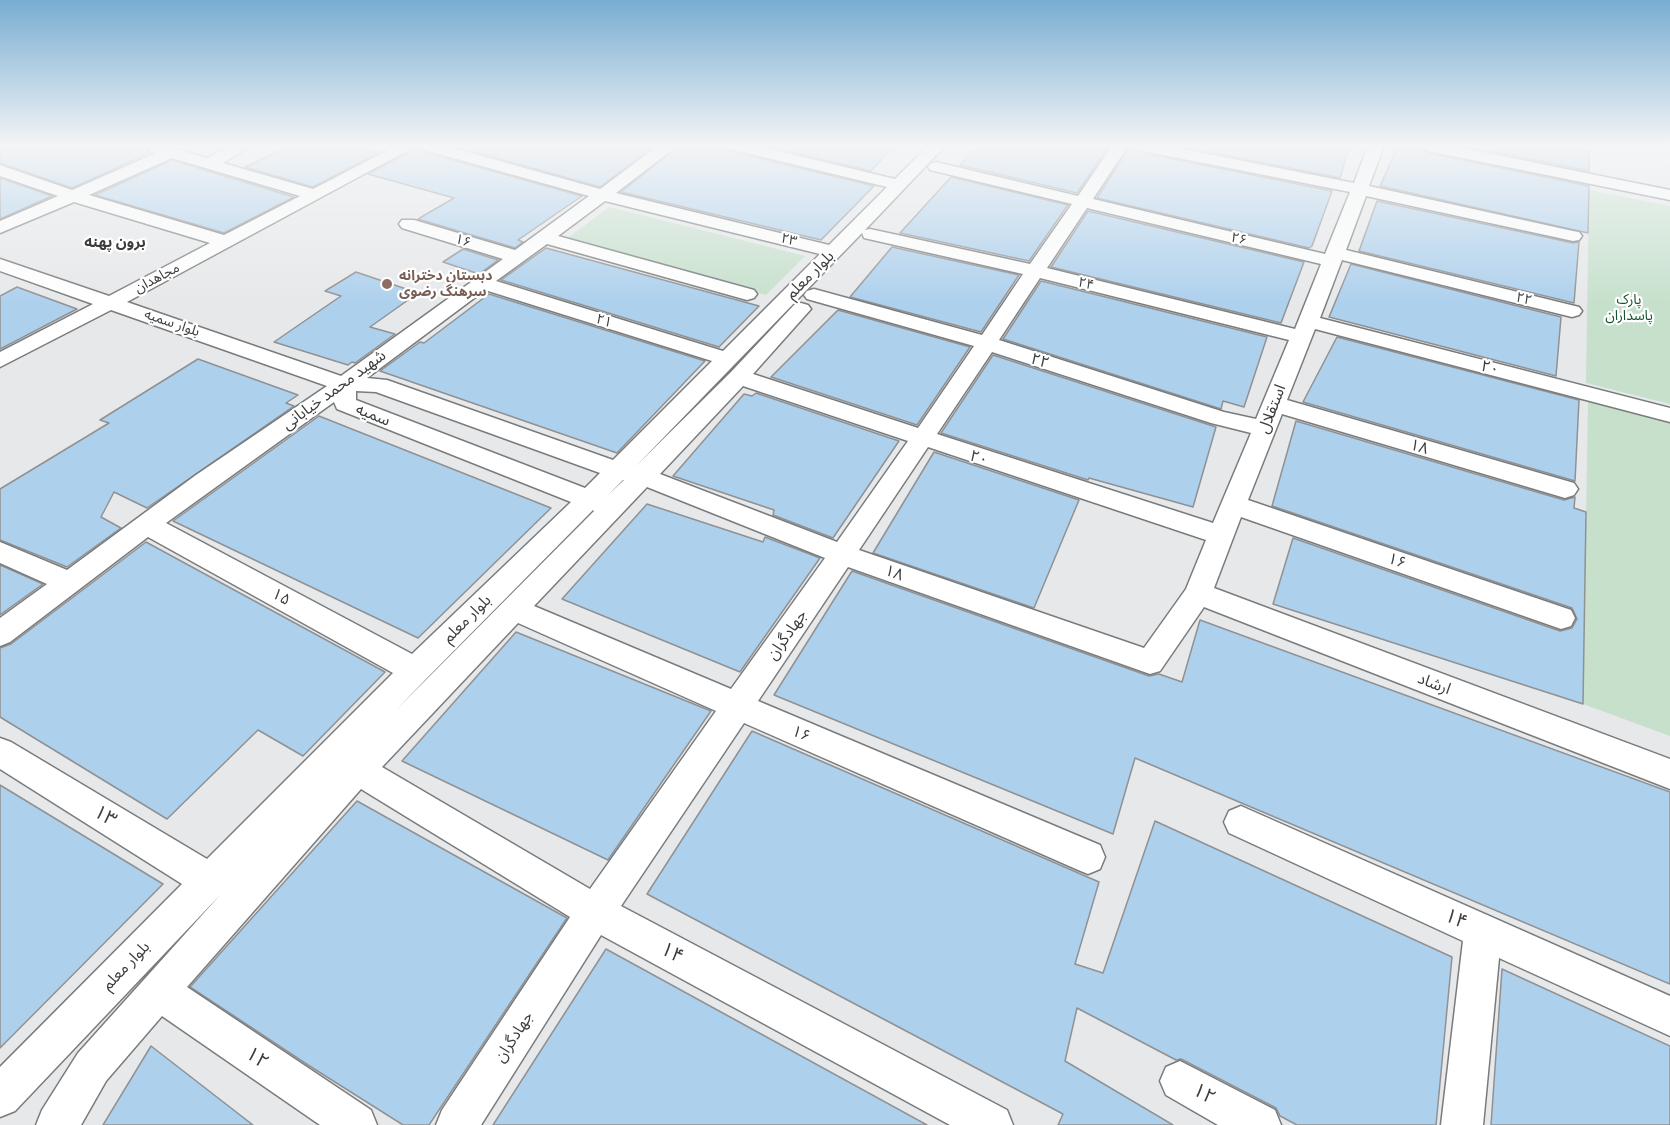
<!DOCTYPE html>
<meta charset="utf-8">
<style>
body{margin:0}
canvas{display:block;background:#e7e8ea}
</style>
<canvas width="1670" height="1125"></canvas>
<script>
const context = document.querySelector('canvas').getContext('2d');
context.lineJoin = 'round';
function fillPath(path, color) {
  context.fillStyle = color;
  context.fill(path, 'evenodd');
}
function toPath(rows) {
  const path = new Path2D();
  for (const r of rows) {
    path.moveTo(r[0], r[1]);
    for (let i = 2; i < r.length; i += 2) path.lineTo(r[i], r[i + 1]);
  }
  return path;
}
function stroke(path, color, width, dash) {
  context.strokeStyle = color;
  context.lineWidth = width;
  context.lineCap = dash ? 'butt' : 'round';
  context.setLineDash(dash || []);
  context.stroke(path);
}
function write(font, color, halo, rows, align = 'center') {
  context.font = font + ' Cabin,"Noto Sans Arabic",sans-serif';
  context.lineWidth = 4.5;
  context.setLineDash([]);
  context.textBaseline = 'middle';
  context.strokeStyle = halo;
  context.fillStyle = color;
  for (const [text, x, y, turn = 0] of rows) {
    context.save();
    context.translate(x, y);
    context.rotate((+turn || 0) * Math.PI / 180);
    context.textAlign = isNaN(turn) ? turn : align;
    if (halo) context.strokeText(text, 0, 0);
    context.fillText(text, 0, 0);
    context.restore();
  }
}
fillPath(toPath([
 [1589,190,1670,206,1670,404,1586,383],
 [609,207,805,256,766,295,564,241],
 [1588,400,1670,422,1670,736,1583,704]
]), '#c6e0cc');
const building = toPath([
 [0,146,138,146,146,149,149,153,72,188,0,163,0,146],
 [291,146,352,146,378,153,313,187,245,167,291,146],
 [455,146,654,146,600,187,455,146],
 [679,146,726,146,729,151,874,186,821,240,621,192,679,146],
 [768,146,894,146,871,171,768,146],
 [979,146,1109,146,1077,193,960,165,979,146],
 [1130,146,1143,153,1332,191,1312,246,1309,248,1097,198,1130,146],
 [1181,146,1349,146,1340,178,1181,146],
 [1398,146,1418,146,1428,153,1589,186,1588,233,1380,186,1398,146],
 [1466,146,1571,146,1589,150,1589,171,1466,146],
 [417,148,420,151,582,196,518,240,523,242,515,248,418,219,454,198,368,174,417,148],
 [172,160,201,169,294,197,224,233,95,195,172,160],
 [951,177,1068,205,1029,261,900,233,951,177],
 [0,178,52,196,0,219,0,178],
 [1377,201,1573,243,1579,242,1574,303,1359,251,1377,201],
 [1088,211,1304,262,1281,323,1051,267,1088,211],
 [892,247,1019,275,981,332,850,297,892,247],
 [546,248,759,306,719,347,501,280,546,248],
 [463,249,498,260,479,274,443,262,463,249],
 [1351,264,1561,317,1556,376,1329,317,1351,264],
 [356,272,418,293,370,327,395,334,355,363,352,362,348,365,274,342,341,296,325,291,356,272],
 [1041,281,1267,337,1244,407,1223,401,1221,409,1003,339,1041,281],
 [17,287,77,309,0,349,0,296,17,287],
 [489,294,705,361,617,453,380,371,420,342,424,343,489,294],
 [838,310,970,347,917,425,771,377,838,310],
 [1337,337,1579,400,1575,481,1303,402,1337,337],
 [993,355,1216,427,1193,507,1089,478,1088,480,941,433,993,355],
 [198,359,298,395,286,403,294,406,147,508,114,492,101,517,121,528,67,567,0,540,0,489,109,423,100,420,198,359],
 [756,393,899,441,833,538,773,515,774,510,673,476,744,394,752,396,756,393],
 [319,416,551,508,418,638,173,521,319,416],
 [1296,421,1564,500,1575,497,1574,508,1586,512,1583,704,1273,604,1293,538,1560,631,1572,628,1577,619,1572,608,1272,506,1296,421],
 [934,452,1079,500,1034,608,873,553,934,452],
 [647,504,763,542,765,537,820,558,740,672,562,599,647,504],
 [146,542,385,672,303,756,258,730,167,819,0,717,0,648,11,644,146,542],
 [0,565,43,584,0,615,0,565],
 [852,571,1149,676,1159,674,1182,682,1200,620,1670,792,1670,984,1135,758,1113,834,774,695,852,571],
 [516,632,711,711,608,860,402,761,516,632],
 [752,731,1099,882,1075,964,1103,973,1155,821,1452,957,1436,1125,1297,1125,1280,1116,1276,1108,1181,1059,1176,1060,1077,1008,1065,1061,1173,1125,1058,1125,1063,1114,647,894,752,731],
 [0,785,163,884,0,1048,0,785],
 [357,801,567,918,429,1125,403,1125,308,1065,190,987,357,801],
 [606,949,927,1125,493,1125,606,949],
 [1502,969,1670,1046,1670,1125,1491,1125,1502,969],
 [151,1046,253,1125,103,1125,151,1046]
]);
fillPath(building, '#add0ed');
stroke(building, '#909193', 1.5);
const minor = toPath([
 [148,146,166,146,207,158,230,146,251,146,223,163,313,189,396,146,416,146,127,302,341,376,503,259,402,228,399,224,402,220,414,220,515,250,589,196,421,149,419,146,446,146,600,189,658,146,677,146,616,193,829,245,887,187,730,149,728,146,757,146,895,179,928,146,945,146,865,230,870,229,1030,264,1072,204,930,170,928,167,930,164,936,162,1078,196,1112,146,1128,146,1093,199,1325,254,1350,192,1143,151,1135,146,1168,146,1354,183,1368,146,1384,146,1369,186,1573,231,1579,232,1582,236,1579,240,1573,241,1366,196,1346,250,1579,307,1582,311,1579,315,1572,317,1342,260,1320,318,1670,408,1670,422,1315,329,1287,400,1574,483,1578,489,1574,495,1565,498,1282,414,1248,500,1571,610,1575,618,1571,626,1561,629,1241,517,1214,588,1670,759,1670,789,1204,607,1160,671,1150,674,848,567,758,701,1100,845,1105,857,1100,869,1088,874,1076,869,744,723,621,906,1007,1110,1013,1125,950,1125,601,935,481,1125,436,1125,442,1110,570,917,361,789,187,987,371,1110,377,1125,320,1125,162,1016,106,1081,81,1125,36,1125,42,1110,78,1053,221,894,15,1111,0,1117,0,1067,182,884,0,769,0,738,11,742,207,859,393,673,148,537,10,642,0,646,0,618,47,584,0,563,0,542,67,570,196,475,327,386,111,310,0,367,0,352,93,304,0,271,0,259,109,296,210,243,74,202,0,233,0,221,58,196,0,176,0,165,72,190,156,153,149,151,148,146],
 [172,158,202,167,300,196,224,235,89,195,172,158],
 [605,201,820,254,723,351,496,281,547,244,747,300,754,298,757,294,754,290,558,236,605,201],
 [1087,208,1321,264,1295,329,1047,268,1087,208],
 [862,233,864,238,1023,274,982,335,814,289,807,291,804,295,807,299,974,346,918,428,753,374,811,309,808,305,801,303,794,305,731,372,636,466,862,233],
 [1040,278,1289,340,1256,419,1224,412,999,340,1040,278],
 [485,290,712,361,613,460,387,380,367,378,485,290],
 [992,352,1211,423,1251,433,1213,523,937,434,992,352],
 [743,386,908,441,837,542,660,474,743,386],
 [356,391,376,392,600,473,585,488,356,400,356,391],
 [334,402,337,409,571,502,412,654,166,523,334,402],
 [928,447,1206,540,1186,589,1144,648,859,550,928,447],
 [623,480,624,480,607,496,623,480],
 [647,487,825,558,731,689,534,606,647,487],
 [593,510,594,511,395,711,426,679,593,510],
 [518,623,716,711,590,889,382,767,518,623],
 [1420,146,1453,146,1670,190,1670,200,1428,151,1420,146],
 [1241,806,1670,996,1670,1036,1499,958,1483,1125,1441,1125,1463,941,1229,833,1224,822,1229,811,1241,806],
 [1180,1061,1275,1110,1281,1125,1218,1125,1166,1095,1160,1081,1166,1067,1180,1061]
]);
stroke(minor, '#797b7c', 3);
fillPath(minor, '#fff');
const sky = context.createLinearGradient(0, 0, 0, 304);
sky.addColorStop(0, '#78add2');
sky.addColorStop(0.48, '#f4f5f6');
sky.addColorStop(1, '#f4f5f600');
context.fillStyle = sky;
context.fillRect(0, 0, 1670, 304);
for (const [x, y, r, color] of [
 [387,284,6,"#8d6e63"]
]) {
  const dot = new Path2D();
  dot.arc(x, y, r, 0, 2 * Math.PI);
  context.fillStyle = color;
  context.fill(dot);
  stroke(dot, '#fff', 2);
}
write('14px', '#3c3d3d', '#fff', [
 ["۲۶",1239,239,13],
 ["۲۳",789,240,14],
 ["۱۶",463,241,17],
 ["مجاهدان",157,278,-28],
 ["۲۴",1086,284,14],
 ["۲۲",1524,299,14],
 ["۲۱",604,321,17],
 ["بلوار سمیه",172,323,19]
]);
write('bold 14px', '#785e54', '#fff', [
 ["دبستان دخترانه",399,276],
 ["سرهنگ رضوی",399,292]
], 'left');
write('14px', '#17532f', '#fff', [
 ["پارک",1629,300],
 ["پاسداران",1629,316]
]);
write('bold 15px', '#3c3d3d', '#fff', [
 ["برون پهنه",115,243]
]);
write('16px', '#3c3d3d', '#fff', [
 ["بلوار معلم",810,275,-45],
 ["۲۲",1040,361,18],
 ["۲۰",1490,368,15],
 ["شهید محمد خیابانی",334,390,-36],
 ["استقلال",1272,409,-69],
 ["سمیه",373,415,22],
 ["۱۸",1419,447,16],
 ["۲۰",979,458,18],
 ["۱۶",1397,561,19],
 ["۱۸",894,573,19],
 ["۱۵",281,597,28],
 ["بلوار معلم",467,619,-45],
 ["جهادگران",787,635,-55],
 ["ارشاد",1434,684,21],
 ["۱۶",801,734,23],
 ["بلوار معلم",126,966,-46],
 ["جهادگران",514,1037,-57]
]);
write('20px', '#3c3d3d', '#fff', [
 ["۱۳",105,816,32],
 ["۱۴",1456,919,24],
 ["۱۴",672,953,28],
 ["۱۲",257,1058,34],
 ["۱۲",1204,1094,29]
]);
</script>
